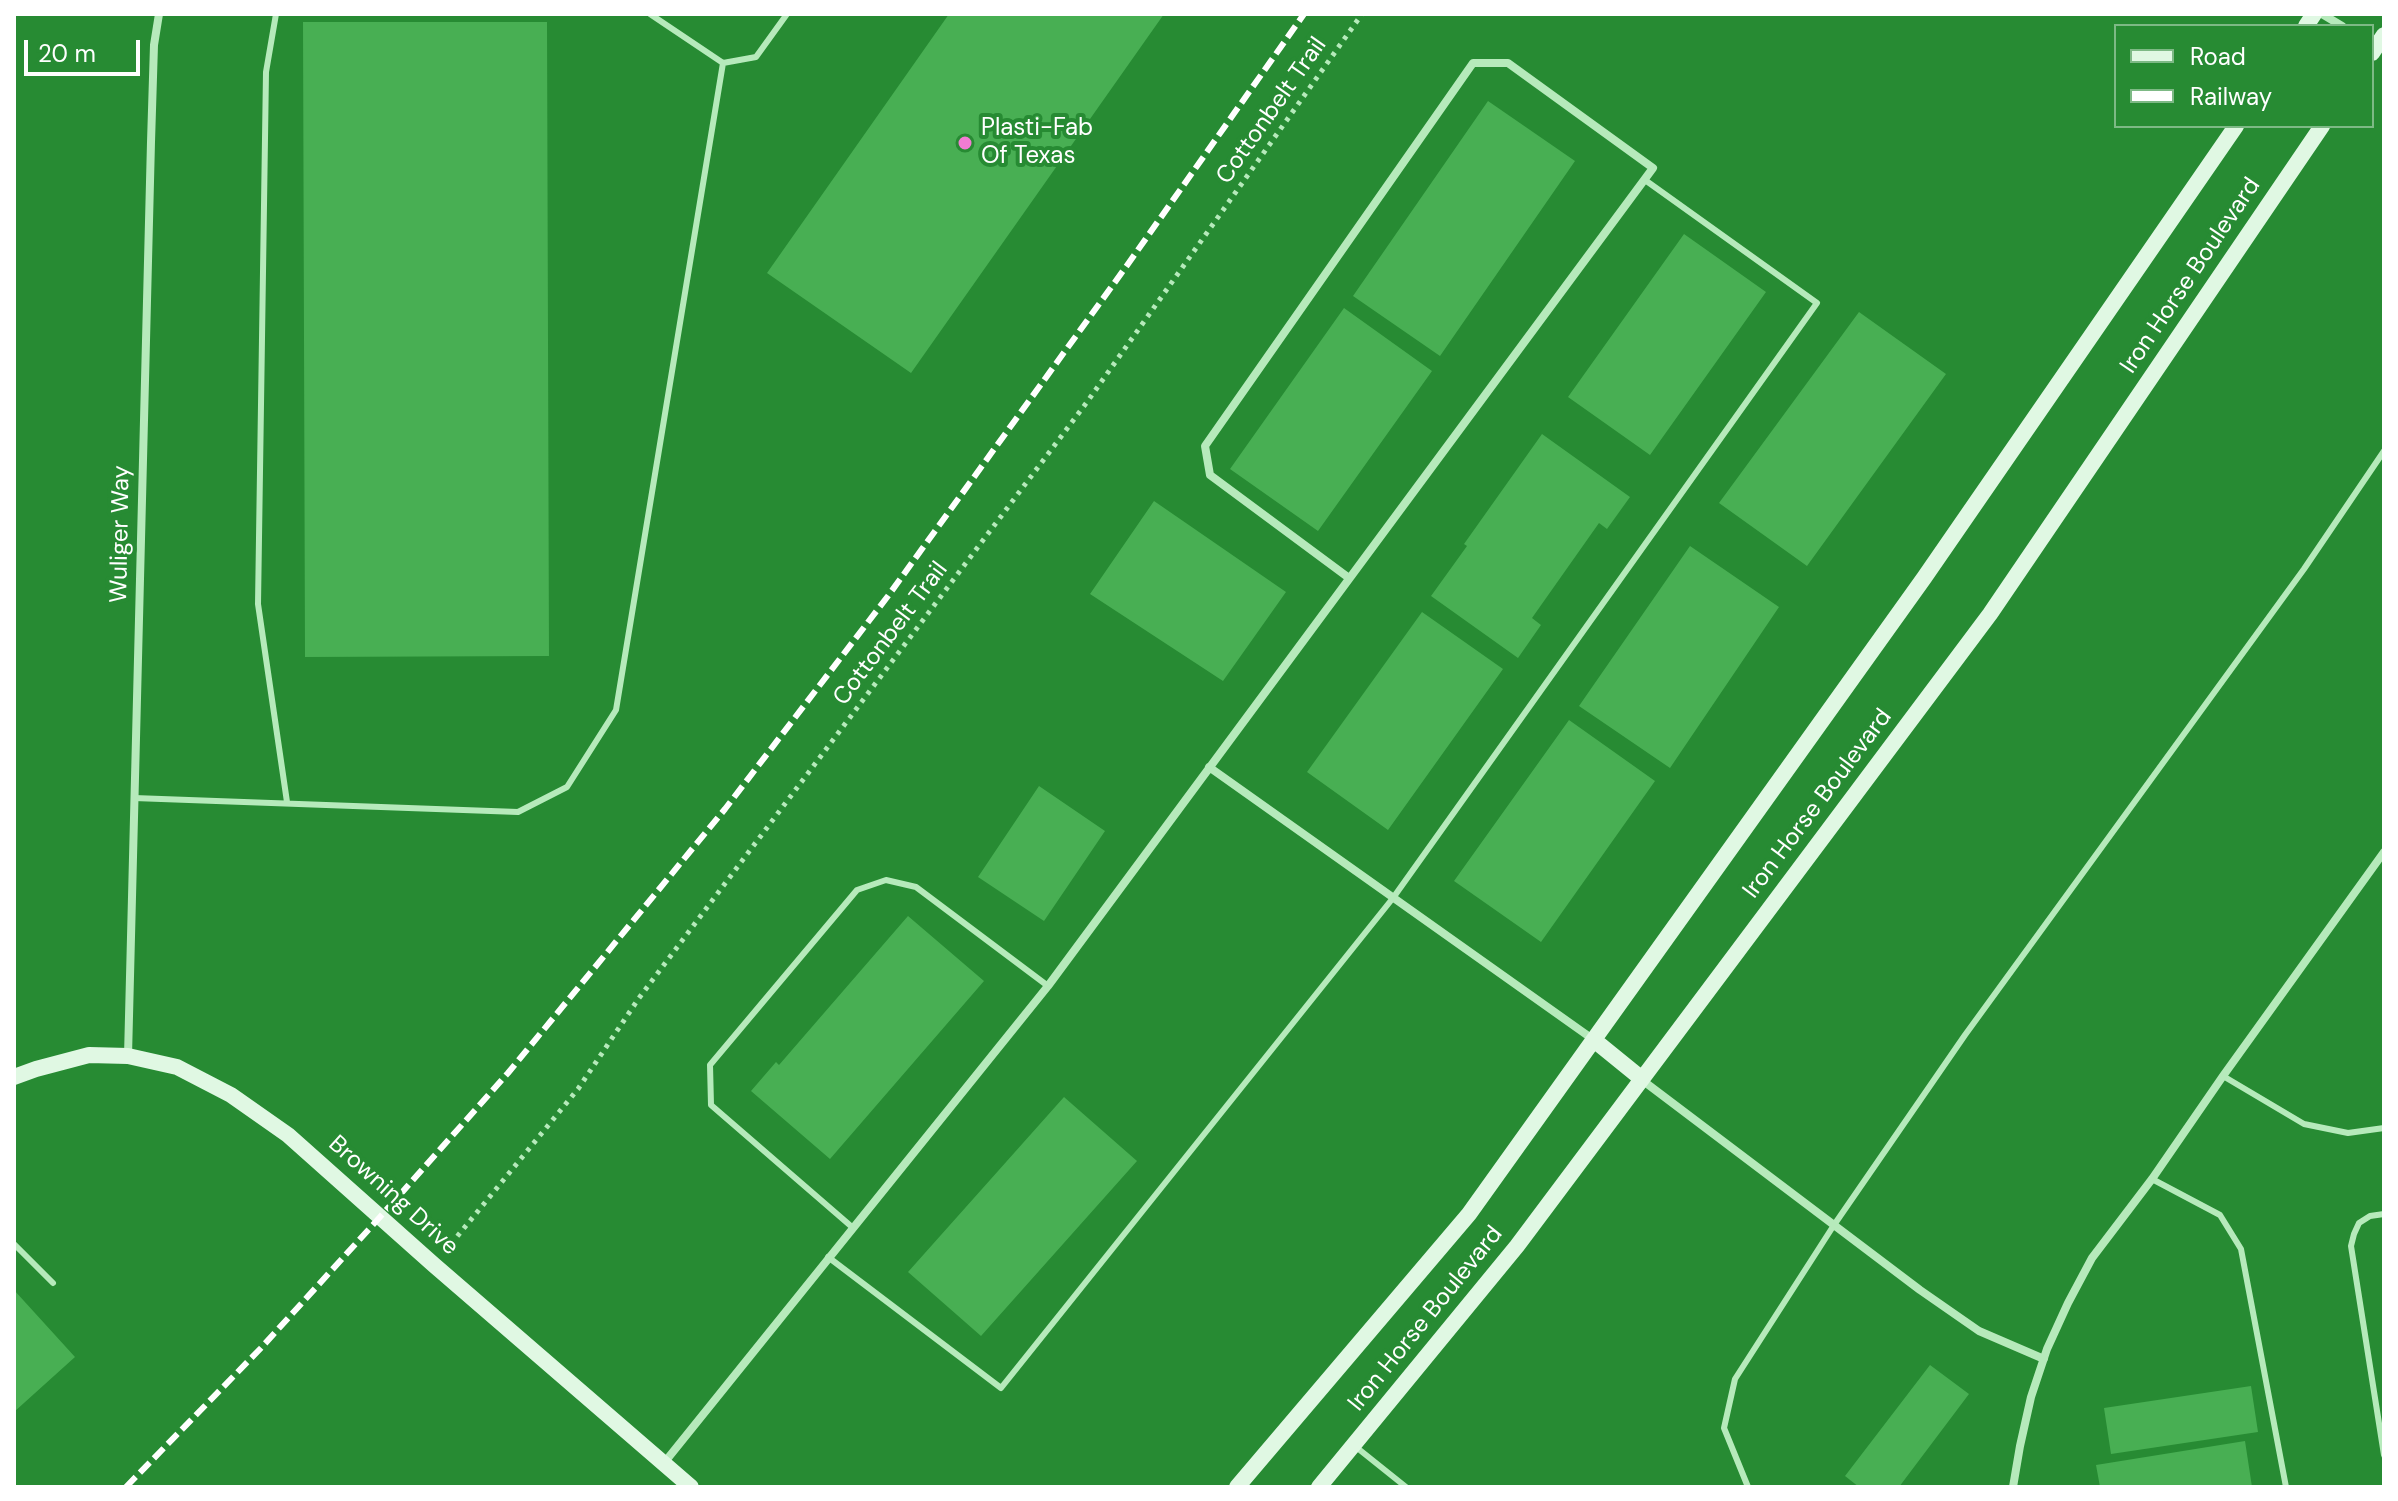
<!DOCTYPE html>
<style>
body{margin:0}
#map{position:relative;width:2398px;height:1501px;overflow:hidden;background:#278b33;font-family:"DM Sans",sans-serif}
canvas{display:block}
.frame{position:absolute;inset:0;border:16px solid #fff;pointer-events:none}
.legend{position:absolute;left:2114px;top:24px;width:260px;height:104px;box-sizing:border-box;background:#278b33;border:2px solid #7db985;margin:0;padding:10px 14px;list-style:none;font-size:24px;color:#fff}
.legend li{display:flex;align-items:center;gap:16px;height:40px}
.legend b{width:40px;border:2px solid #7db985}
.scale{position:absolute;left:24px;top:40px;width:116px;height:36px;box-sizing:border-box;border:4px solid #fff;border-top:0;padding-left:10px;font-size:24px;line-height:28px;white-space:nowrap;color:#fff;-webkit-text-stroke:6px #278b33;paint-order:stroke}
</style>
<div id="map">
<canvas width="2398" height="1501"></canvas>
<div class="frame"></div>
<ul class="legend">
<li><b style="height:10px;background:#e0f8e3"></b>Road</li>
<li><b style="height:10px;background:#fff"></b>Railway</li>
</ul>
<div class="scale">20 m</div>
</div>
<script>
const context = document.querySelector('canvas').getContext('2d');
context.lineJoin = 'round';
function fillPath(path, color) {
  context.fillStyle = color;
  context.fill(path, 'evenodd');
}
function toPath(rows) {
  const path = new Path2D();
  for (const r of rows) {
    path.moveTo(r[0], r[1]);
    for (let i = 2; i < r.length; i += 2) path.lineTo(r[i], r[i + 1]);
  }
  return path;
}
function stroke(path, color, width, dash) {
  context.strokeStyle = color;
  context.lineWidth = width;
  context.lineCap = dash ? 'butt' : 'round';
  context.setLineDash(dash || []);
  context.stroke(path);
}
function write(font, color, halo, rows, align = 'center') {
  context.font = font + ' "DM Sans",sans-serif';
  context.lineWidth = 8;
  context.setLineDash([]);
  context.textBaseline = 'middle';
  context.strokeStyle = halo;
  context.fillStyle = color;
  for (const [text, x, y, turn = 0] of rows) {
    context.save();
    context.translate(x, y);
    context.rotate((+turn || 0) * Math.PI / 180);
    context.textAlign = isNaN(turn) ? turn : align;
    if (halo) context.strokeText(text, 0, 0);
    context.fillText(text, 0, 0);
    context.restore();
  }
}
fillPath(toPath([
 [949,14,1164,14,911,373,767,273],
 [303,22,547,22,549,656,305,657],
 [1488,101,1575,161,1440,356,1353,296],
 [1684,234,1766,292,1650,455,1568,397],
 [1344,308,1432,371,1318,531,1230,469],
 [1859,312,1946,374,1807,566,1719,503],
 [1542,434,1630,497,1607,529,1599,523,1532,618,1541,625,1518,658,1431,596,1467,546,1464,544],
 [1154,501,1286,592,1223,681,1090,594],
 [1690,546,1779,607,1670,768,1579,706],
 [1422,612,1503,669,1388,830,1307,772],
 [1569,720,1655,781,1541,942,1454,881],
 [1039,786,1105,831,1044,921,978,877],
 [908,916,984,981,830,1159,751,1091,776,1062,779,1065],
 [1064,1097,1137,1161,981,1336,908,1272],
 [14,1290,75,1357,14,1412],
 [1930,1365,1969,1394,1899,1487,1859,1487,1845,1476],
 [2251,1386,2258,1432,2111,1454,2104,1408],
 [2245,1441,2252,1487,2100,1487,2096,1465]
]), '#48af53');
stroke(toPath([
 [451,1244,578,1089,639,998,1087,402,1362,14]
]), '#b6eabb', 5, [4, 6]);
stroke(toPath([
 [276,14,266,72,258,604,287,802],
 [650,14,723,63,756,57,787,14],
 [134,798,518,812,567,787,616,710,723,63],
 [2223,1076,2304,1124,2348,1133,2384,1128],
 [2152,1179,2220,1215,2241,1249,2286,1487],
 [2384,1214,2370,1216,2359,1223,2354,1234,2351,1246,2384,1455],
 [852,1227,711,1105,710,1065,857,890,886,880,916,887,1048,986],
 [14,1244,53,1283],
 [828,1257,1001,1388,1393,898,1817,303,1645,180],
 [1356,1447,1406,1487],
 [1748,1487,1724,1428,1735,1379,1834,1225,1965,1035,2304,569,2384,451]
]), '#b6eabb', 6);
stroke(toPath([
 [2322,14,2342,26],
 [1209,767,1594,1040],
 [128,1056,151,142,154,45,159,14],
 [1642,1080,1920,1290,1979,1331,2044,1359],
 [664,1463,1048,986,1653,168,1508,63,1473,63,1205,446,1210,475,1349,578],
 [2013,1487,2020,1446,2031,1397,2047,1349,2068,1303,2092,1258,2152,1179,2223,1076,2384,852]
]), '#b6eabb', 8);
stroke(toPath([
 [2306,26,2314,14],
 [2372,53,2384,35],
 [1594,1040,1642,1079],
 [14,1077,36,1069,89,1055,128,1056,177,1067,231,1095,288,1135,434,1265,691,1487],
 [1237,1487,1469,1214,1924,578,2236,126],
 [1319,1487,1517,1246,1990,614,2322,126]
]), '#e0f8e3', 16);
stroke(toPath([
 [126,1487,261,1348,380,1217,508,1073,725,809,888,596,1128,264,1304,14]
]), '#fff', 6, [14, 6]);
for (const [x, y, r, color] of [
 [965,143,8,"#f27cd3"]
]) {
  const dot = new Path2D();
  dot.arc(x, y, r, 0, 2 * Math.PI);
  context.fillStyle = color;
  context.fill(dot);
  stroke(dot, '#278b33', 3);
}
write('24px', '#fff', '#278b33', [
 ["Cottonbelt Trail",1272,111,-55],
 ["Iron Horse Boulevard",2191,276,-56],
 ["Wuliger Way",121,534,-89],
 ["Cottonbelt Trail",891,634,-53],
 ["Iron Horse Boulevard",1818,804,-53],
 ["Browning Drive",393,1196,42],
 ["Iron Horse Boulevard",1426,1319,-51]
]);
write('24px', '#fff', '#278b33', [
 ["Plasti-Fab",981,129],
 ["Of Texas",981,157]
], 'left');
</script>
